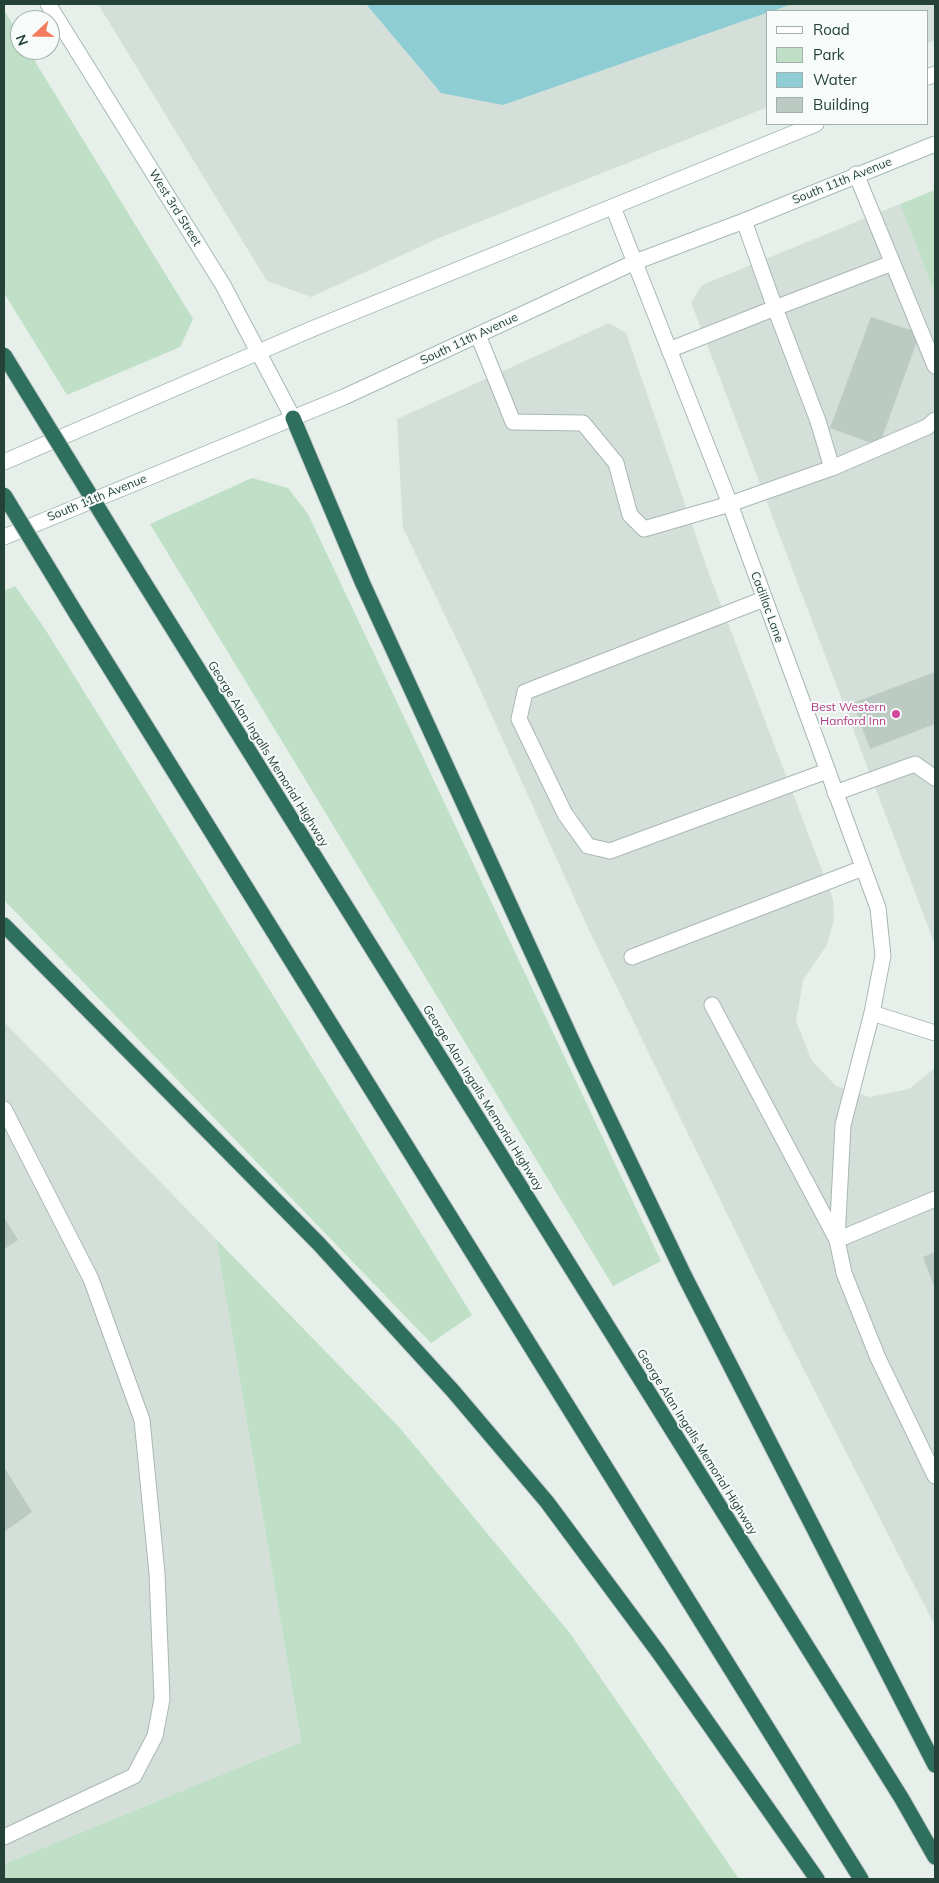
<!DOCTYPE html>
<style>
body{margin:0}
#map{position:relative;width:939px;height:1883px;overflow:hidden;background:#e6efea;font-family:Mulish,sans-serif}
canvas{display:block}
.frame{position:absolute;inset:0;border:5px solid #244238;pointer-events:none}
.legend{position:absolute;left:766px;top:10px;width:162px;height:115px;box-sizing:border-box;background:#f7fbf9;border:1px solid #a3b1ac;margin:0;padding:6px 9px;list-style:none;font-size:15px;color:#244238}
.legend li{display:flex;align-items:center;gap:10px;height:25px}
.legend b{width:25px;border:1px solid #a3b1ac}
.north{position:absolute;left:10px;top:10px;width:50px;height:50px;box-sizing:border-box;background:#f7fbf9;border:1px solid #a3b1ac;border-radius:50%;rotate:249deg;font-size:14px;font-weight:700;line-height:20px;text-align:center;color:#244238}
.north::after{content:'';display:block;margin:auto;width:18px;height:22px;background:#f47c5f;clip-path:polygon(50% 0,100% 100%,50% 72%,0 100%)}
</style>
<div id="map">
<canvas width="939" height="1883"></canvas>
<div class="frame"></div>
<ul class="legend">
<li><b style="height:6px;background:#fff"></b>Road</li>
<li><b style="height:14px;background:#bfe0c6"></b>Park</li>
<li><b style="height:14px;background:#8ecdd4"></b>Water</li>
<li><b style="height:14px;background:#bbcac3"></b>Building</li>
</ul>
<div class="north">N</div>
</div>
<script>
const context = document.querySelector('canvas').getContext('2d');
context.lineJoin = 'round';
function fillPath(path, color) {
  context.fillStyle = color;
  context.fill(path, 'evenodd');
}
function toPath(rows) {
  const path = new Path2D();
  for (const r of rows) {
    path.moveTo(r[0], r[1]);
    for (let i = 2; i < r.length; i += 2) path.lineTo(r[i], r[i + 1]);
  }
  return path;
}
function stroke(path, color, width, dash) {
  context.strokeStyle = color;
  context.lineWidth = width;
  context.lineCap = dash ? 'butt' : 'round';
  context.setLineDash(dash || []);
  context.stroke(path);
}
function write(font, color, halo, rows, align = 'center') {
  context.font = font + ' Mulish,sans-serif';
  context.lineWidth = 4;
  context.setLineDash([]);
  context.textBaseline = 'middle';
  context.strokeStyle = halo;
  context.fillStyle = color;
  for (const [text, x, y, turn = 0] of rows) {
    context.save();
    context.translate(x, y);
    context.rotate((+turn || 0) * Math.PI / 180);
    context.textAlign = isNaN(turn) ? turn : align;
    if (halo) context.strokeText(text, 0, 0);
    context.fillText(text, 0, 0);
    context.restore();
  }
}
fillPath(toPath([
 [98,4,935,4,935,40,928,43,928,11,768,11,768,107,439,238,311,297,267,281],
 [900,204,935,294,935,945,691,302,702,285],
 [609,323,626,333,708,571,833,899,834,919,827,945,803,980,796,1021,812,1061,836,1086,870,1097,909,1089,935,1068,935,1626,784,1331,588,928,468,663,403,528,397,419],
 [4,1022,216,1239,301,1742,4,1864]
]), '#d4dfd9');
fillPath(toPath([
 [4,10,20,36,20,50,28,50,193,319,180,347,67,395,4,293],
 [935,190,935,294,900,204],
 [252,478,288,488,308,514,661,1261,613,1286,150,524],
 [15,586,45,629,472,1315,431,1343,4,900,4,591],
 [216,1239,399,1427,569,1632,739,1879,4,1879,4,1864,301,1742]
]), '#bfe0c6');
fillPath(toPath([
 [366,4,792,4,503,105,441,93]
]), '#8ecdd4');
fillPath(toPath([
 [871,317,920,333,879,446,830,428],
 [935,672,935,724,870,749,853,703],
 [4,1217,18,1240,4,1249],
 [935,1252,935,1289,923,1257],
 [4,1467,32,1512,4,1532]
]), '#bbcac3');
const lane = toPath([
 [856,174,935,366],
 [478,335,513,422,583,423,616,463,630,515,644,529,730,504,832,468,818,421,775,308,892,263],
 [669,350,775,308,744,221],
 [832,468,927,427,935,420],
 [764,599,525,692,519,719,565,814,588,846,610,851,827,771],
 [835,793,915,764,935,778],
 [632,957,863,868],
 [712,1005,837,1240,935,1199],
 [935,1033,872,1013,843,1125,837,1240,844,1273,878,1358,935,1476],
 [4,1109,91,1279,142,1420,157,1573,162,1699,155,1736,134,1776,4,1837]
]);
const street = toPath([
 [613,207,730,504,878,908,883,956,872,1013]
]);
const secondary = toPath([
 [48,4,223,285,293,418],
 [928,77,935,74],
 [4,462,312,329,816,124],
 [4,537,344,397,635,262,744,221,935,144]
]);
const highway = toPath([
 [293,418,363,584,582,1062,685,1277,935,1765],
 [140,576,902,1799,935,1857],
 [77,615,861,1879],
 [4,925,319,1244,453,1391,547,1502,659,1653,817,1879]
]);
stroke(lane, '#a8b8b1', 17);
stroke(street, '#a8b8b1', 17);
stroke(secondary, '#a4bbb2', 17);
stroke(highway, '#c2cac7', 17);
stroke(lane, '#fff', 15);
stroke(street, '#fff', 15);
stroke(secondary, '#fff', 15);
stroke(highway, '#2f6f5e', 15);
const highwayBridge = toPath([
 [4,355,140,576],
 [4,495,77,615]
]);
stroke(highwayBridge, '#c2cac7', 17, []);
stroke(highwayBridge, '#2f6f5e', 15);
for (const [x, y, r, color] of [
 [896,714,5,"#d1479c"]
]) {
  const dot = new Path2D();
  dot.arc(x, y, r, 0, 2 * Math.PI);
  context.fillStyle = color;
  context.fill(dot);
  stroke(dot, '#f7fbf9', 2);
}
write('12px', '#244238', '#f7fbf9', [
 ["South 11th Avenue",842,181,-22],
 ["West 3rd Street",175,208,58],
 ["South 11th Avenue",469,339,-25],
 ["South 11th Avenue",97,498,-22],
 ["Cadillac Lane",767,607,70],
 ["George Alan Ingalls Memorial Highway",268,754,58],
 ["George Alan Ingalls Memorial Highway",483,1098,58],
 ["George Alan Ingalls Memorial Highway",697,1442,58]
]);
write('12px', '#b23c85', '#f7fbf9', [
 ["Best Western",886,707],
 ["Hanford Inn",886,721]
], 'right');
</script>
